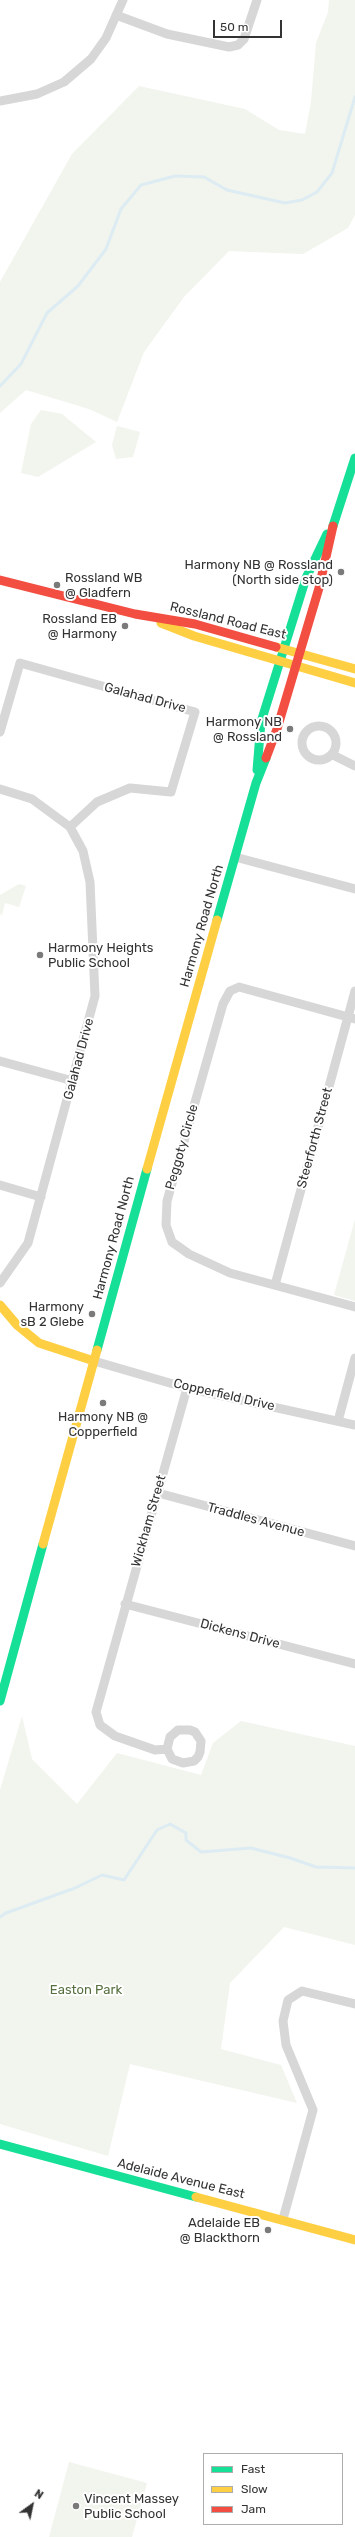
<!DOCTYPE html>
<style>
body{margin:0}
#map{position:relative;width:355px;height:2537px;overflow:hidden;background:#fff;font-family:Rubik,sans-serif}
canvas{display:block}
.legend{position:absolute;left:203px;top:2453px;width:140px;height:72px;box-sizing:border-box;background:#fff;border:1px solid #adadad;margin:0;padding:5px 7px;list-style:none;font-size:12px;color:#333}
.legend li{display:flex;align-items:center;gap:8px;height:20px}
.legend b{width:20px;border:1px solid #adadad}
.north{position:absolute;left:12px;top:2485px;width:40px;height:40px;-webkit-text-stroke:3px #fff;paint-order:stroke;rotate:33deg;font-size:11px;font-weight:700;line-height:16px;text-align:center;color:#333}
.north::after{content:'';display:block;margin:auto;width:14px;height:18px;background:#333;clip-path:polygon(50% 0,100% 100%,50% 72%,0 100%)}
.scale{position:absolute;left:213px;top:20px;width:69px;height:18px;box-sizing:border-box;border:2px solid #333;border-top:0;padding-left:5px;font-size:12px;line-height:14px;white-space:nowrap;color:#333;-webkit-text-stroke:3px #fff;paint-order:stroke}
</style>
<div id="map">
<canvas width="355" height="2537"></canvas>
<ul class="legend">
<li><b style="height:5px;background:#16e098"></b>Fast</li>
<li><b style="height:5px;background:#ffcf43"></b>Slow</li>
<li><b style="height:5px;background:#f24e42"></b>Jam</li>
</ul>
<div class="north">N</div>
<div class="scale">50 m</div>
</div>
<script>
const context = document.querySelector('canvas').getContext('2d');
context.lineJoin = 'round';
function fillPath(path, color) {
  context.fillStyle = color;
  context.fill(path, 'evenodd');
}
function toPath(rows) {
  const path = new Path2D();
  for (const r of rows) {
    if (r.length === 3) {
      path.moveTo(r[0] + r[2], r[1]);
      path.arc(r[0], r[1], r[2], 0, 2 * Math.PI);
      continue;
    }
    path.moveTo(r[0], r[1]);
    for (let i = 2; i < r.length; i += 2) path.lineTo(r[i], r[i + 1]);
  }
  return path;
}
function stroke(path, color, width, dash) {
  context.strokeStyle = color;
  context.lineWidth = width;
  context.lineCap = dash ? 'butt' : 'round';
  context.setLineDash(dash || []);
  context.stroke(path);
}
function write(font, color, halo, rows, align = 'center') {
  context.font = font + ' Rubik,sans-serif';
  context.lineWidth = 4;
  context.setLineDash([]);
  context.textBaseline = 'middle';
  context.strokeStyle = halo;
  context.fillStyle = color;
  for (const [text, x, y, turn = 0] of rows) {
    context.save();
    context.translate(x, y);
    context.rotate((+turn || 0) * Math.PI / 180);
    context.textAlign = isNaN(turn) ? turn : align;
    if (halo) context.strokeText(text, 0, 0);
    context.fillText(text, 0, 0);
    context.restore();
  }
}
fillPath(toPath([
 [329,0,355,0,355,215,348,228,303,254,229,251,184,297,144,352,117,422,89,409,26,390,0,413,0,282,72,154,139,86,245,109,279,130,305,134,311,102,316,43,328,12],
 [41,410,62,414,96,442,38,477,21,473,31,424],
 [117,426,140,432,133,457,116,459,112,445],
 [19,884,26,886,19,907,5,903,2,915,0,914,0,895],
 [355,1219,355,1301,334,1295],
 [22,1716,32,1759,77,1804,117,1753,201,1775,213,1743,241,1721,355,1746,355,1945,284,1927,230,1983,221,2049,281,2065,297,2103,130,2064,108,2156,0,2124,0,1790],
 [69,2462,147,2483,132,2537,49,2537]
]), '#f1f5ed');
stroke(toPath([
 [0,386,21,364,47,313,78,286,106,249,121,209,141,185,175,176,204,177,227,190,285,203,302,200,317,192,332,173,355,97],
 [0,1917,6,1913,75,1888,102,1875,124,1880,157,1830,170,1824,186,1833,186,1840,201,1852,251,1848,290,1858,316,1867,355,1868]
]), '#ddebf3', 3);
stroke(toPath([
 [116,15,167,34,229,47,238,45,244,39,257,0],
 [0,101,37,94,64,82,91,59,106,38,123,0],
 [319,743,17],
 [0,732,20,663,195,712,171,792,130,788,97,802,70,827],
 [333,755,355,766],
 [0,789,32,799,70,827,83,851,90,882,95,996,28,1243,0,1283],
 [235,857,355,889],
 [355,1019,239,987,230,991,223,1004,167,1201,166,1225,172,1242,189,1254,230,1273,355,1307],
 [0,1061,73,1081],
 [0,1185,41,1197],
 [275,1285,355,991],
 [94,1361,187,1388,355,1425],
 [338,1421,355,1358],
 [158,1493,355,1546],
 [125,1604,355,1664],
 [167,1749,170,1737,178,1730,190,1730,195,1732,201,1741,200,1752,198,1757,194,1761,183,1763,172,1759,167,1749,155,1750,115,1736,100,1725,96,1712,187,1388],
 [283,2219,313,2110,286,2045,283,2021,288,2000,302,1991,355,2004]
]), '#d7d7d7', 9);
stroke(toPath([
 [333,526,355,458],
 [257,770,261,722,306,578,327,534],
 [217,920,256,783,266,758],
 [97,1350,147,1169],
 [0,1701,43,1544],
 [0,2144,196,2197]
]), '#16e098', 9);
stroke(toPath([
 [161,623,194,636,355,683],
 [276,647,355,669],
 [147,1169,217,920],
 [0,1305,17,1325,39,1343,94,1361],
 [43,1544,97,1350],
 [196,2197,355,2240]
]), '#ffcf43', 9);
stroke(toPath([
 [0,580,135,614,195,624,276,647],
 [266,758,277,729,319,588,333,526]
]), '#f24e42', 9);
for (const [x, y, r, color] of [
 [341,572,4,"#7a7a7a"],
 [57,585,4,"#7a7a7a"],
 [125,626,4,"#7a7a7a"],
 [290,729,4,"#7a7a7a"],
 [40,955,4,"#7a7a7a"],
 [92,1314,4,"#7a7a7a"],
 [103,1403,4,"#7a7a7a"],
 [268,2230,4,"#7a7a7a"],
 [76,2506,4,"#7a7a7a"]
]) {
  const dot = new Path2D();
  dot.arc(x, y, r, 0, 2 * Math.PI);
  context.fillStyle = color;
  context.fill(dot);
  stroke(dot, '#fff', 1.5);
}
write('13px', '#333', '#fff', [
 ["Harmony NB @ Rossland",333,565],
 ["(North side stop)",333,580],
 ["Rossland WB",65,578,"left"],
 ["@ Gladfern",65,593,"left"],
 ["Rossland EB",117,619],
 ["@ Harmony",117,634],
 ["Harmony NB",282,722],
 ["@ Rossland",282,737],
 ["Harmony Heights",48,948,"left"],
 ["Public School",48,963,"left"],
 ["Harmony",84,1307],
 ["sB 2 Glebe",84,1322],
 ["Harmony NB @",103,1417,"center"],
 ["Copperfield",103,1432,"center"],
 ["Adelaide EB",260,2223],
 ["@ Blackthorn",260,2238],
 ["Vincent Massey",84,2499,"left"],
 ["Public School",84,2514,"left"]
], 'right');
write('13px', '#333', '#fff', [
 ["Rossland Road East",228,621,14],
 ["Galahad Drive",145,698,15],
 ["Harmony Road North",202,926,-74],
 ["Galahad Drive",79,1059,-75],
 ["Steerforth Street",315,1138,-75],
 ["Peggoty Circle",182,1147,-74],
 ["Harmony Road North",114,1238,-75],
 ["Copperfield Drive",224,1395,13],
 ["Traddles Avenue",256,1520,15],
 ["Wickham Street",149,1521,-74],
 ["Dickens Drive",240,1634,15],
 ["Adelaide Avenue East",181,2179,14]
]);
write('13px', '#56703f', '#fff', [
 ["Easton Park",86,1990]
]);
</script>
